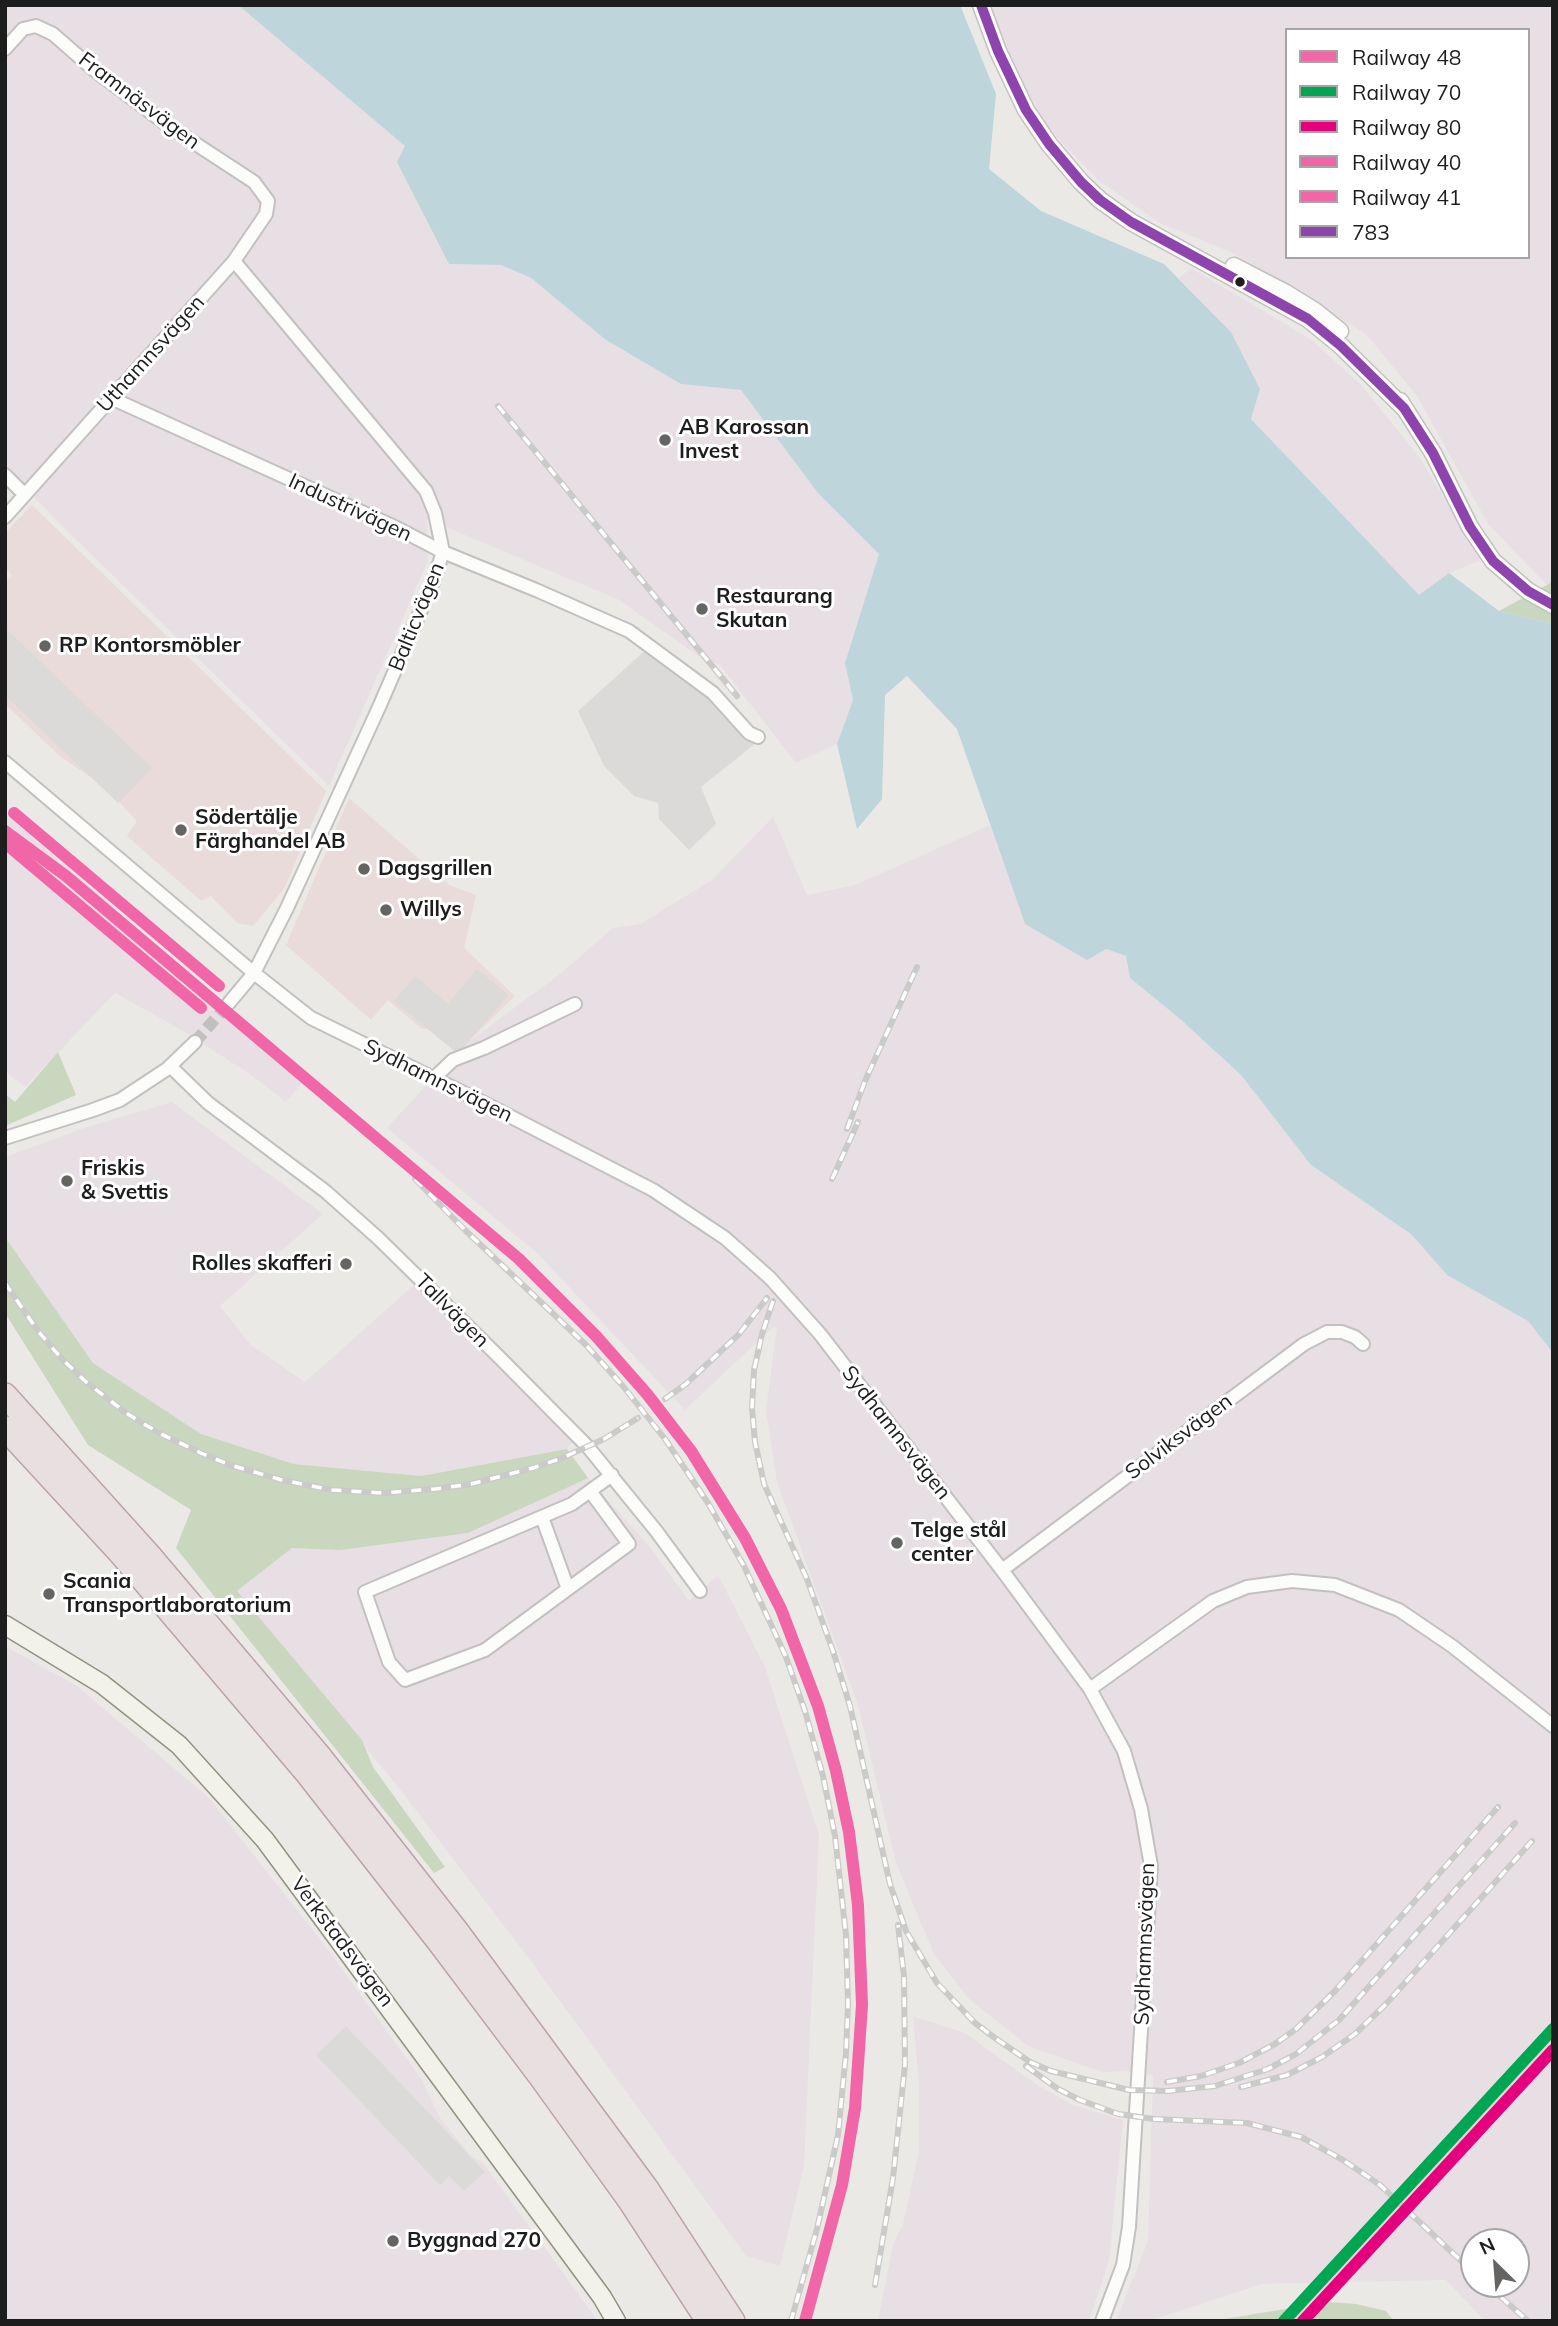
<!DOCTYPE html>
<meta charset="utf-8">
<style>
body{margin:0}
#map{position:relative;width:1558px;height:2326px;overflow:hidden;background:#ebe9e6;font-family:Mulish,sans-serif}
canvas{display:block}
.frame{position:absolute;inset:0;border:7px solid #1d1d1d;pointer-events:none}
.legend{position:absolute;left:1285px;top:28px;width:245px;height:231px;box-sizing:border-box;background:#fff;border:2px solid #a5a5a5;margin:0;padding:9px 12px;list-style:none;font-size:21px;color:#1d1d1d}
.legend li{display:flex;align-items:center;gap:14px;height:35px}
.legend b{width:35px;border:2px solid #a5a5a5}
.north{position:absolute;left:1460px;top:2228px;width:70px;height:70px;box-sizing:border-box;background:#fff;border:2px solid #a5a5a5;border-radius:50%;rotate:335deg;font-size:19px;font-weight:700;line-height:28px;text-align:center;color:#1d1d1d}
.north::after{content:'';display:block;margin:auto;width:24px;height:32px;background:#656463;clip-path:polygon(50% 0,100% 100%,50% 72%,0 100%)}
</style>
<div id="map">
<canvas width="1558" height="2326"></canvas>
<div class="frame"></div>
<ul class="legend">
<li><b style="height:9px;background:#f166a7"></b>Railway 48</li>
<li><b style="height:9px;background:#00a651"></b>Railway 70</li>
<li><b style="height:9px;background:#e5007d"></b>Railway 80</li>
<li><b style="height:9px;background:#f166a7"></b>Railway 40</li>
<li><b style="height:9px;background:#f166a7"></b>Railway 41</li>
<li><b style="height:9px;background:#8e44ad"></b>783</li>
</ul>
<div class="north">N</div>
</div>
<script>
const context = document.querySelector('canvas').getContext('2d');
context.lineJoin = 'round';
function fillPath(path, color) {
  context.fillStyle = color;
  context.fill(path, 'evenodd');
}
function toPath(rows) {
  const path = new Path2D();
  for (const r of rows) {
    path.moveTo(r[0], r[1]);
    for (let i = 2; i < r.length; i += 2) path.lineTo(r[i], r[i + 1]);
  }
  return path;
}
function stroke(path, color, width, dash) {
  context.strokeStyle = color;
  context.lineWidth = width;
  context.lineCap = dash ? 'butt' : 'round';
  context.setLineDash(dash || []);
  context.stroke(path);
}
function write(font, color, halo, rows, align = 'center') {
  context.font = font + ' Mulish,sans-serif';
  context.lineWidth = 6;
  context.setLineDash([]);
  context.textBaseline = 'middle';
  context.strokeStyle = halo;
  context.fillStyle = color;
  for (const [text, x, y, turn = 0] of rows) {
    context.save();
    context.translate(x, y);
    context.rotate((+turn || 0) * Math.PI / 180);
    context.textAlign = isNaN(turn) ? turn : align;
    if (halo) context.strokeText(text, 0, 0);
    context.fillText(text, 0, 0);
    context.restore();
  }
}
fillPath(toPath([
 [32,505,326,791,284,889,253,926,237,923,211,896,201,901,127,836,137,821,105,787,61,757,5,704,5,583,12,575,5,568,5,533],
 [349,798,449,885,476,895,464,948,515,996,460,1050,430,1028,422,1029,388,1000,371,1020,286,945]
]), '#e8dbd9');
fillPath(toPath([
 [5,5,238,5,405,146,449,264,501,265,531,278,606,340,681,384,741,390,818,493,879,554,845,663,853,700,837,744,796,763,720,665,697,655,619,600,427,519,428,561,329,786,64,528,17,480,5,464],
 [990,5,1553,5,1553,581,1547,585,1488,524,1417,396,1366,334,1235,254,1160,223,1099,181,1049,129,1019,77],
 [1287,30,1528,30,1528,257,1287,257],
 [1191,268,1312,340,1362,386,1420,458,1481,560,1449,573,1419,596,1251,419,1260,389,1231,332,1179,278],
 [5,814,309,1075,286,1102,254,1077,185,1032,115,993,25,1087,5,1071],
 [773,817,807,895,855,885,990,825,1025,924,1126,956,1130,978,1179,1018,1241,1075,1311,1165,1411,1234,1447,1275,1528,1321,1553,1353,1553,2321,1485,2321,1446,2280,1262,2284,1149,2321,1116,2321,1148,2241,1153,2075,1128,2071,1102,2072,1028,2046,969,1999,934,1954,896,1863,858,1705,777,1482,766,1410,777,1327,772,1328,685,1410,537,1253,387,1128,460,1048,560,974,613,928,640,924,712,880],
 [1474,2242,1516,2242,1516,2284,1474,2284],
 [172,1102,323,1214,220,1306,250,1344,305,1382,415,1284,572,1442,567,1449,421,1476,294,1464,201,1434,93,1363,5,1237,5,1157,87,1127],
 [588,1478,649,1546,689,1601,718,1575,765,1667,819,1835,804,2166,780,2266,746,2256,530,1960,399,1788,237,1591,292,1548,340,1550,562,1489],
 [5,1646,77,1686,209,1798,329,1951,422,2080,440,2118,470,2155,483,2163,598,2321,5,2321],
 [913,2016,965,2033,1040,2087,1076,2106,1123,2120,1109,2260,1089,2321,878,2321,893,2244,903,2224,919,2151,919,2087]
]), '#e8dfe4');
fillPath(toPath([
 [1553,581,1553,624,1499,611,1547,585],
 [58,1052,76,1095,5,1126,5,1094,15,1102],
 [5,1237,93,1363,201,1434,294,1464,421,1476,567,1449,588,1478,468,1533,340,1550,292,1548,237,1591,362,1740,373,1767,445,1867,434,1873,176,1548,191,1510,88,1445,5,1313],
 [1328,2302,1356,2304,1386,2311,1394,2321,1212,2321]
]), '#c8d7be');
fillPath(toPath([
 [5,628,152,768,118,803,5,695],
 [649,647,691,681,756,743,701,787,716,824,689,850,659,819,658,803,634,796,604,766,578,711],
 [477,969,508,995,458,1054,394,1001,415,976,448,1004],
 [346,2026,485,2172,464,2191,449,2176,440,2185,316,2055]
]), '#dbdad9');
fillPath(toPath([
 [238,5,960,5,996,94,989,169,1041,211,1164,264,1231,332,1260,389,1251,419,1419,595,1449,573,1499,611,1553,624,1553,1353,1528,1321,1447,1275,1411,1234,1311,1165,1241,1075,1179,1018,1130,978,1126,956,1106,949,1087,960,1025,924,957,729,907,676,885,695,882,799,857,829,837,744,853,700,845,663,879,554,818,493,741,390,681,384,606,340,531,278,501,265,449,264,397,162,405,146]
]), '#bdd5db');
fillPath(toPath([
 [1553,2024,1553,2044,1341,2273,1302,2321,1276,2321,1329,2267]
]), '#dcdbda');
stroke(toPath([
 [195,1042,229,1003]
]), '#c2c0be', 12, [12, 6]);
const minor = toPath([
 [5,49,23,29,36,26,53,34,93,69,173,129,254,182,268,201,266,214,234,261,5,517],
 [111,398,397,528,443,552,536,590,629,631,713,693,749,733,758,737],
 [5,475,24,494],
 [5,762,254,973,311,1018,490,1106,653,1190,725,1238,770,1278,820,1334,1002,1570,1090,1689,1124,1751,1141,1809,1151,1866,1129,2227,1123,2265,1102,2321],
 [229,1003,254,973,287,908,380,705,433,582,443,552,435,513,426,491,234,261],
 [170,1066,208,1103,325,1191,378,1238,499,1357,588,1447,657,1532,700,1591],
 [434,1078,453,1060,484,1048,575,1004],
 [5,1138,93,1110,120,1100,167,1069,195,1042],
 [590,1491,629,1544,485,1650,405,1680,389,1662,365,1592,572,1504,612,1475],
 [542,1517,568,1589],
 [1002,1570,1304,1344,1327,1332,1342,1332,1355,1337,1363,1344],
 [1090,1689,1213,1601,1247,1587,1292,1581,1335,1585,1399,1610,1452,1646,1553,1726]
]);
const tertiary = toPath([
 [981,5,998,51,1026,110,1049,144,1081,182,1100,200,1131,222,1308,319,1341,346,1404,408],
 [1234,266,1286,293,1315,311,1340,331],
 [1400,401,1433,453,1470,527,1493,561,1528,591,1553,605]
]);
const secondary = toPath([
 [5,1625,102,1684,179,1745,265,1840,602,2297,616,2321]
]);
const motorway = toPath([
 [5,1395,149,1555,321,1758,456,1930,647,2189,733,2321],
 [5,1428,122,1555,306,1772,439,1942,540,2076,630,2201,708,2321]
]);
stroke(minor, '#c2c1c0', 16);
stroke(tertiary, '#c2c1c0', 19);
stroke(secondary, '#929280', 21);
stroke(motorway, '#bda0a9', 26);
stroke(minor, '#fcfcfb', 12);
stroke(tertiary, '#fcfcfb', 16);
stroke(secondary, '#f2f2eb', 18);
stroke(motorway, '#e8dfe1', 23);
const rail = toPath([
 [498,406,737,696],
 [847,1129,865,1081,917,967],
 [415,1179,465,1230,586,1345,622,1385,665,1439,708,1503,744,1566,786,1657,805,1711,823,1776,835,1836,846,1935,848,2004,846,2053,838,2135,817,2229,791,2321],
 [832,1179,858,1122],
 [5,1283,38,1331,61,1358,85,1381,126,1413,159,1433,201,1453,230,1465,282,1480,332,1490,383,1493,435,1489,471,1484,533,1468,562,1458,604,1439,638,1418],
 [773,1301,762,1334,754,1370,752,1408,755,1442,764,1484,807,1579,833,1651,850,1706,890,1884,906,1931,937,1983,975,2023,995,2038,1030,2062,1051,2071,1129,2090,1168,2091,1215,2086,1268,2069,1296,2054,1339,2020,1515,1823],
 [665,1399,686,1384,739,1334,767,1298],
 [1026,2066,1058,2089,1080,2100,1118,2114,1154,2119,1247,2123,1301,2137,1343,2160,1380,2185,1474,2273],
 [1167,2082,1201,2076,1239,2063,1275,2044,1296,2029,1335,1991,1498,1807],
 [1241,2087,1287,2075,1322,2057,1355,2034,1386,2004,1532,1841],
 [1486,2284,1528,2321],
 [875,2285,893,2178,905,2065,904,1976,898,1925],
 [1282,2321,1302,2302]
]);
stroke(rail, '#cacac9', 6);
stroke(rail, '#fff', 3.5, [10]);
stroke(toPath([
 [981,5,998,51,1026,110,1049,144,1081,182,1100,200,1131,222,1308,319,1341,346,1404,408,1433,453,1470,527,1493,561,1528,591,1553,605]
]), '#8e44ad', 10);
stroke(toPath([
 [5,831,66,876,519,1259,596,1336,647,1394,691,1451,745,1538,781,1609,818,1706,836,1771,849,1832,858,1905,862,2005,855,2108,842,2185,805,2321]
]), '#f166a7', 12);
stroke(toPath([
 [1284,2321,1553,2029]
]), '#00a651', 12);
stroke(toPath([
 [1303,2321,1553,2050]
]), '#e5007d', 12);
stroke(toPath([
 [5,843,201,1008]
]), '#f166a7', 12);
stroke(toPath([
 [14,813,219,986]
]), '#f166a7', 12);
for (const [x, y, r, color] of [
 [1240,282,6,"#1d1d1d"],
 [665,440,7,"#656463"],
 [702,609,7,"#656463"],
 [45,646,7,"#656463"],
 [181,830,7,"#656463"],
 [364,869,7,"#656463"],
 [386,910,7,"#656463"],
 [67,1181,7,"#656463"],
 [346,1264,7,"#656463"],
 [897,1543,7,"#656463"],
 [49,1594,7,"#656463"],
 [393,2241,7,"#656463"]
]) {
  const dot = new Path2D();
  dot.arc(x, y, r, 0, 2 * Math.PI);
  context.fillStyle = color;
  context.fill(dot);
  stroke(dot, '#fff', 2.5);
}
write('21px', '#1d1d1d', '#fff', [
 ["Framnäsvägen",139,101,37],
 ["Uthamnsvägen",151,354,-48],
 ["Industrivägen",350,508,25],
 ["Balticvägen",417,617,-68],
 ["Sydhamnsvägen",438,1081,26],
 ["Tallvägen",452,1311,45],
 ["Sydhamnsvägen",896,1433,52],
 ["Solviksvägen",1179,1437,-37],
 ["Verkstadsvägen",342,1942,53],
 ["Sydhamnsvägen",1145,1944,-88]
]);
write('bold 21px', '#1d1d1d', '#fff', [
 ["AB Karossan",679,428],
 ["Invest",679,452],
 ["Restaurang",716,597],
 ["Skutan",716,621],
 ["RP Kontorsmöbler",59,646],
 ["Södertälje",195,818],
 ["Färghandel AB",195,842],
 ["Dagsgrillen",378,869],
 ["Willys",400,910],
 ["Friskis",81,1169],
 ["& Svettis",81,1193],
 ["Rolles skafferi",332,1264,"right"],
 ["Telge stål",911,1531],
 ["center",911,1555],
 ["Scania",63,1582],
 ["Transportlaboratorium",63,1606],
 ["Byggnad 270",407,2241]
], 'left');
</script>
